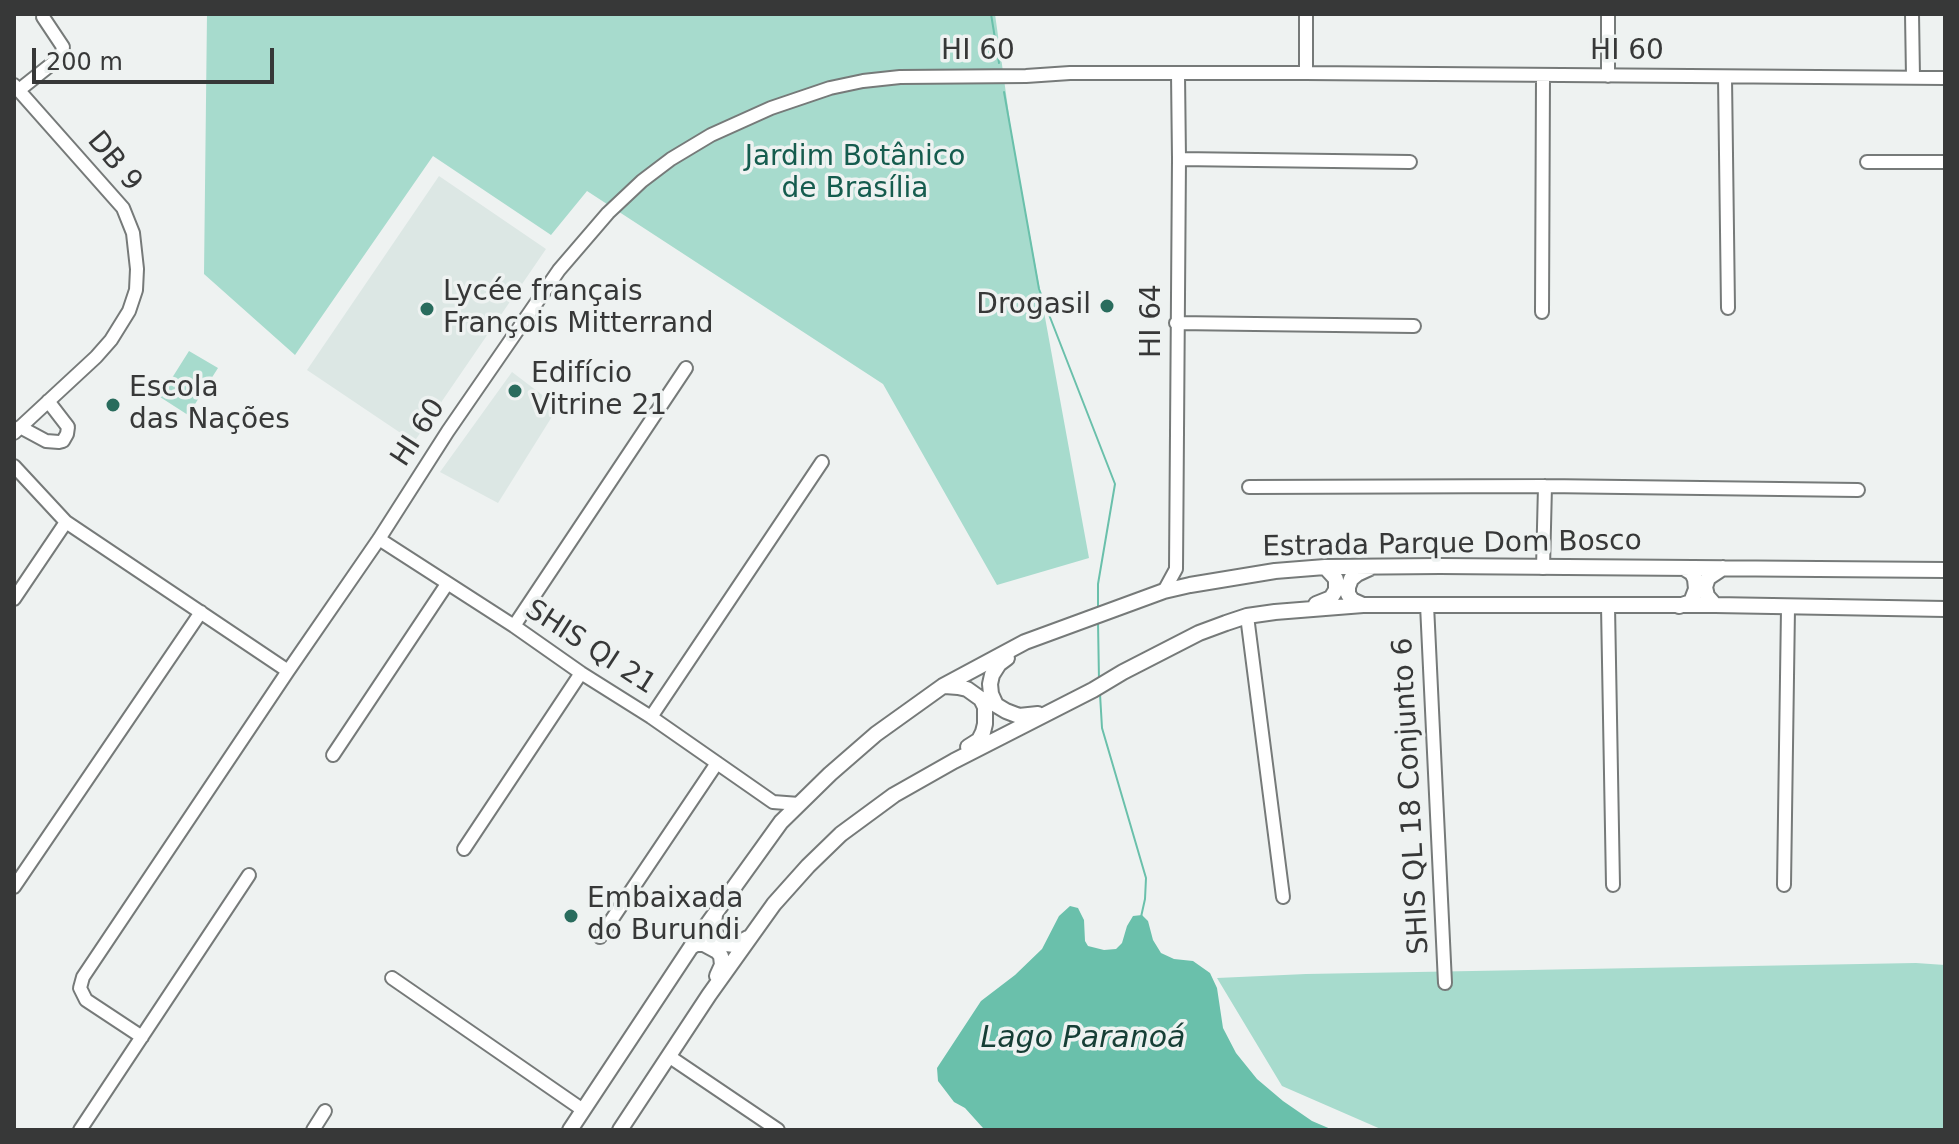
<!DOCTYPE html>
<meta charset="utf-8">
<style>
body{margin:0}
#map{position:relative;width:1959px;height:1144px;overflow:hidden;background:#eef2f1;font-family:"DejaVu Sans",sans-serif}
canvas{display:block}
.frame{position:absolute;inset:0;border:16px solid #373838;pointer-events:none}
.scale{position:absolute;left:32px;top:48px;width:242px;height:36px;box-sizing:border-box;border:4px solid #373838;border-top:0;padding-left:10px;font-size:24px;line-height:28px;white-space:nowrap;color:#373838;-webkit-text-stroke:6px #eef2f1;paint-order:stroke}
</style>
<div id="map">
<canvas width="1959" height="1144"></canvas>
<div class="frame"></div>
<div class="scale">200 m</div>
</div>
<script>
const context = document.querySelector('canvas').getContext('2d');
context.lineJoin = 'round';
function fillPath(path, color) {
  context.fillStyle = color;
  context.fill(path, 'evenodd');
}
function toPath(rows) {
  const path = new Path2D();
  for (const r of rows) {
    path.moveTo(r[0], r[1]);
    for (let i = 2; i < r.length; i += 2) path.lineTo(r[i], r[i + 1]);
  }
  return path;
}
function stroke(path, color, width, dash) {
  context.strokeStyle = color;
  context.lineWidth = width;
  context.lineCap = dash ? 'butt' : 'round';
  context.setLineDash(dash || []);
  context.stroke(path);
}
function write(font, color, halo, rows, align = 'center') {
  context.font = font + ' "DejaVu Sans",sans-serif';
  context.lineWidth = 7;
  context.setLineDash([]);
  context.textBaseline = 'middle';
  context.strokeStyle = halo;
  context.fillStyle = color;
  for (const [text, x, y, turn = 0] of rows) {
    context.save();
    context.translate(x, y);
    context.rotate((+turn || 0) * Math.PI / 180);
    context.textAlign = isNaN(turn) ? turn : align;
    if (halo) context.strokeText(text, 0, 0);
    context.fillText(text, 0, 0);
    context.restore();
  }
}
fillPath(toPath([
 [439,176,546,249,414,442,307,370],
 [512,372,558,407,498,503,440,472]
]), '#dce7e4');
fillPath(toPath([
 [207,14,995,14,1012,137,1089,558,997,585,883,384,587,191,551,235,433,156,295,355,204,274],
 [189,351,218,368,188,415,160,397],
 [1916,963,1945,965,1945,1130,1383,1130,1282,1086,1217,978,1306,974]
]), '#a7dbcd');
fillPath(toPath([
 [1070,906,1078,908,1084,920,1085,941,1088,946,1104,950,1116,949,1122,943,1127,926,1133,916,1142,915,1148,921,1153,940,1161,953,1174,959,1193,961,1210,973,1217,988,1223,1028,1236,1053,1257,1079,1283,1101,1312,1121,1333,1130,986,1130,983,1128,965,1108,954,1102,938,1081,937,1068,981,1001,1015,975,1042,949,1059,916]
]), '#6ac0ab');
stroke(toPath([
 [991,14,999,63],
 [1004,92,1039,289,1115,484,1098,584,1098,608],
 [1098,622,1099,680],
 [1100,694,1102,728,1146,878,1145,899,1141,917]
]), '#6ac0ab', 2);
const minor = toPath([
 [1306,14,1306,73],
 [1912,14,1913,77],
 [1608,76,1608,14],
 [1725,77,1728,308],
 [14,85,123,208,133,233,137,269,136,290,129,311,111,340,96,357,14,433],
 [19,90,58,59,62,52,63,47,43,17],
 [1179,159,1410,162],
 [1867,162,1945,162],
 [1542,312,1543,76],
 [1176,323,1414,326],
 [20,427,46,441,59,442,63,441,67,434,68,427,48,401],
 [14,466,66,522,288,671],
 [1249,487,1545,486,1858,490],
 [379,539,514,626,581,673,651,717,773,802,799,804],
 [1543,568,1545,486],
 [1164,591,1176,569,1179,159,1178,74],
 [14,599,66,522],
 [1427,605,1445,983],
 [1608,606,1613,885],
 [1247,616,1283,897],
 [514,626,686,368],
 [651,717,822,462],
 [333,755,447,584],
 [464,849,581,673],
 [1784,885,1788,608],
 [14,887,201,612],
 [600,937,717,763],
 [392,978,583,1110],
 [142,1037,86,1000,80,988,83,977,288,671,379,539,448,431,559,270,608,213,642,181,671,159,711,135,771,108,830,88,863,81,900,77,1026,76,1070,73,1306,73,1945,78],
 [670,1057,778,1130],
 [80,1130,249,875],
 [313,1130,325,1111]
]);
const major = toPath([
 [1316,604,1331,598,1336,590,1336,579,1325,567],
 [1363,605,1352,600,1348,594,1348,587,1351,579,1357,574,1370,568],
 [1715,605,1707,596,1705,587,1708,578,1723,568],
 [1679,606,1691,602,1696,589,1695,579,1692,573,1684,568],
 [1007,658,999,664,992,675,990,684,991,694,996,705,1006,711,1019,716,1038,714],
 [945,686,958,687,967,689,981,699,985,707,985,724,983,732,979,740,968,747],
 [715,916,712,929,720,940,726,944,735,945,748,938],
 [691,947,696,944,704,944,717,951,721,956,722,965,717,976],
 [570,1130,691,947,781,822,830,774,876,734,943,686,1025,642,1164,591,1190,585,1275,571,1325,567,1440,566,1945,570],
 [620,1130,709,995,774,904,808,866,841,834,894,795,954,761,1093,690,1123,672,1199,633,1226,623,1247,616,1275,612,1363,605,1715,605,1945,609]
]);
stroke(minor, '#767a79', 16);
stroke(major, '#767a79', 18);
stroke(minor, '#fff', 12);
stroke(major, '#fff', 14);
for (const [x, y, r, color] of [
 [1107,306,8,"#296c5d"],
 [427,309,8,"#296c5d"],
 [515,391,8,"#296c5d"],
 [113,405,8,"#296c5d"],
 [571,916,8,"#296c5d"]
]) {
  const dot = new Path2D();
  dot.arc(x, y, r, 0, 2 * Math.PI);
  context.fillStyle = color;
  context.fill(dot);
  stroke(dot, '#eef2f1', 3);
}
write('28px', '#373838', '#eef2f1', [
 ["HI 60",978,52],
 ["HI 60",1627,52],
 ["DB 9",114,162,50],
 ["HI 64",1153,321,-90],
 ["HI 60",419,433,-57],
 ["Estrada Parque Dom Bosco",1452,545,-1],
 ["SHIS QI 21",590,648,33],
 ["SHIS QL 18 Conjunto 6",1412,796,-93]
]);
write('28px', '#155c4e', '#eef2f1', [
 ["Jardim Botânico",855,158],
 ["de Brasília",855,190]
]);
write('28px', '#373838', '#eef2f1', [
 ["Lycée français",443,293],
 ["François Mitterrand",443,325],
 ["Drogasil",1091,306,"right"],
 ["Edifício",531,375],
 ["Vitrine 21",531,407],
 ["Escola",129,389],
 ["das Nações",129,421],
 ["Embaixada",587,900],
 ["do Burundi",587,932]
], 'left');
write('italic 30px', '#163e35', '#eef2f1', [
 ["Lago Paranoá",1083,1039]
]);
</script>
